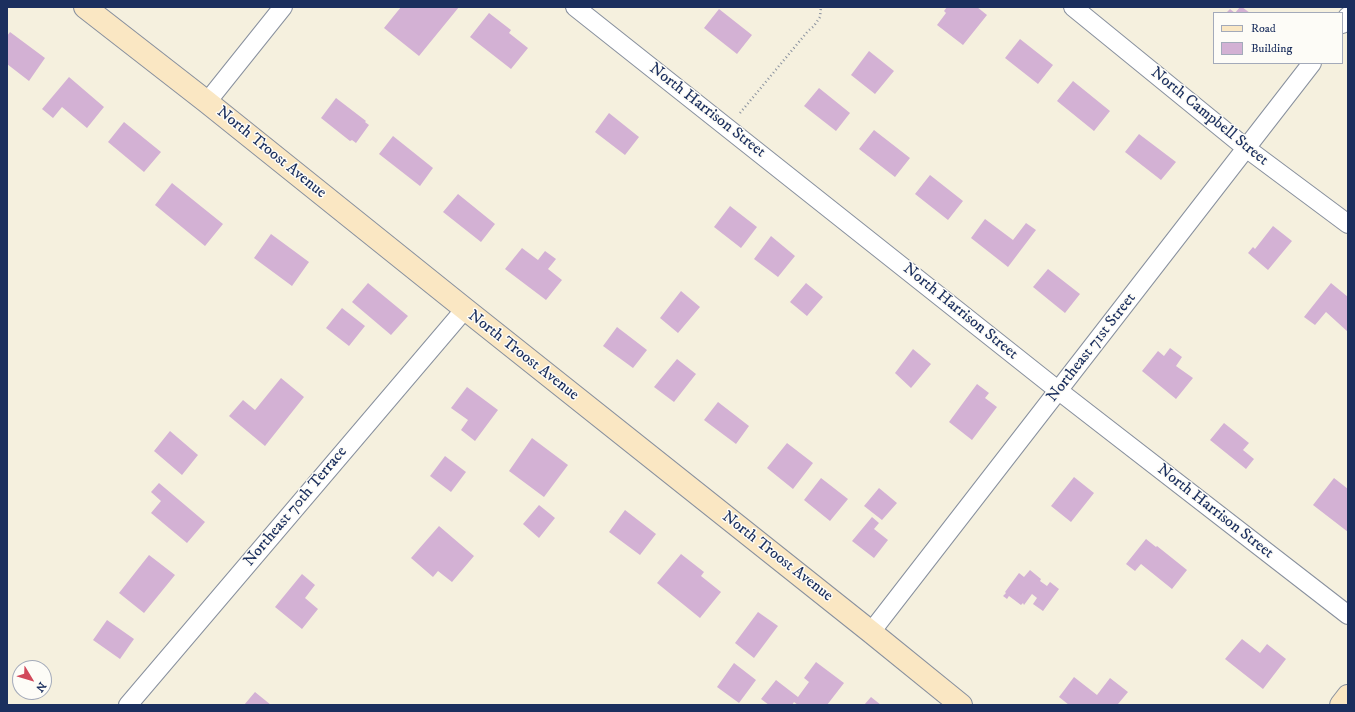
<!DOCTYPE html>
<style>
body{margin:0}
#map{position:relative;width:1355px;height:712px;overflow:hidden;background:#f5f0de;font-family:"IM FELL DW Pica",serif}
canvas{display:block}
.frame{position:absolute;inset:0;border:8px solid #1b2f5e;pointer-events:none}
.legend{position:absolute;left:1213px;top:12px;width:130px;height:52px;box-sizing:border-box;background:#fdfcf7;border:1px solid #a3aaba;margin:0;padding:5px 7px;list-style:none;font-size:12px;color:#1b2f5e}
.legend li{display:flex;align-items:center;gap:8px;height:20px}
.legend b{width:20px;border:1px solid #a3aaba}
.north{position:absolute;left:12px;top:660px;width:40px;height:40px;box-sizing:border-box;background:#fdfcf7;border:1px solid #a3aaba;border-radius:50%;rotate:128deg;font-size:11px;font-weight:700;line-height:16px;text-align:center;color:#1b2f5e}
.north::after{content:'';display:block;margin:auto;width:14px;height:18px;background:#d1495b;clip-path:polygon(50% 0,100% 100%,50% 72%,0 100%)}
</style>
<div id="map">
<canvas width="1355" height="712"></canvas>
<div class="frame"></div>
<ul class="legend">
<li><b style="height:5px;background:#fae7c3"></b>Road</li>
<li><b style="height:11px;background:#d3b1d4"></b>Building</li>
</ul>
<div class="north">N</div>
</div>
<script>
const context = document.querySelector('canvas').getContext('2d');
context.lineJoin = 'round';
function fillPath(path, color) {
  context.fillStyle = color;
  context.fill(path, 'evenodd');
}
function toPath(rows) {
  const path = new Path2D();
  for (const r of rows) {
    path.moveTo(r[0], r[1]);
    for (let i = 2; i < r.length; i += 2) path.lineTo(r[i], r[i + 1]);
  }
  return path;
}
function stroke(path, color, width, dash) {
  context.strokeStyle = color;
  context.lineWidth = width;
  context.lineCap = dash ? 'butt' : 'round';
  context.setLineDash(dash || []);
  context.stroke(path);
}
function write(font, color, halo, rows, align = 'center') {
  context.font = font + ' "IM FELL DW Pica",serif';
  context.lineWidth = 3;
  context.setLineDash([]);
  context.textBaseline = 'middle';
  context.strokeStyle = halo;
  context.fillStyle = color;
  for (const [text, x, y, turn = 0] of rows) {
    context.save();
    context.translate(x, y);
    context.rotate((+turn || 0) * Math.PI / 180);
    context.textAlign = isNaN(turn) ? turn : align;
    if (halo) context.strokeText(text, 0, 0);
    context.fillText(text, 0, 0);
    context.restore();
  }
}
fillPath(toPath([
 [401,7,459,7,419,56,384,28],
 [947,7,977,7,987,15,963,45,937,25,946,13,944,11],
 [1240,7,1242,7,1250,13,1226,13,1230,9,1235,13],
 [719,9,752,35,737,54,704,28],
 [489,13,511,30,509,33,528,48,511,69,470,37],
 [10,32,45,58,29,81,7,64,7,36],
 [1020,39,1053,65,1038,84,1005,58],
 [869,51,894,71,875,94,851,75],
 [69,77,104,107,87,128,62,107,53,118,42,109],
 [1073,81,1110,111,1094,131,1057,101],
 [819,88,850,113,836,131,804,106],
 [336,98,366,121,365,122,369,125,356,143,352,140,350,141,321,118],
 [609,113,639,137,625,155,595,132],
 [124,122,161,152,144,172,108,142],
 [874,130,910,158,895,177,859,149],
 [1139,134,1176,162,1161,180,1125,152],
 [393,136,433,168,420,186,379,154],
 [930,175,963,201,948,220,915,194],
 [172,183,223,224,205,246,155,205],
 [458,194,495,224,481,242,443,212],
 [730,206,757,227,741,248,714,227],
 [985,219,1013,240,1026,223,1036,230,1008,267,971,238],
 [1273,226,1292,241,1268,270,1248,253,1253,247,1255,249],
 [271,234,309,262,292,286,254,258],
 [771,236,795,256,778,277,754,259],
 [522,248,538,260,545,251,556,259,548,269,562,280,546,300,505,269],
 [1048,269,1080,294,1065,313,1033,287],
 [368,283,408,316,391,335,352,302],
 [806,283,823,297,807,316,790,302],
 [1331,283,1348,297,1348,332,1326,312,1315,325,1304,317],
 [681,291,700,307,678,333,660,318],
 [342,308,365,326,349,346,326,328],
 [617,327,647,350,633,368,603,346],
 [1170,348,1182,357,1176,366,1193,378,1176,399,1142,371,1158,351,1164,356],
 [913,349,931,364,911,388,895,373],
 [677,359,696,374,674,402,654,387],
 [281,378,304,397,265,446,229,416,243,400,255,410],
 [977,384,989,393,985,398,997,407,972,440,949,422],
 [467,387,498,410,475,441,461,430,468,420,451,408],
 [718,402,749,426,736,444,704,420],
 [1224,423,1249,443,1243,450,1254,459,1246,469,1210,440],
 [170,431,198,455,182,475,154,451],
 [532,438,568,465,544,497,509,471],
 [787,443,813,463,793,489,767,468],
 [445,456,466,472,451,492,430,476],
 [1074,477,1094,493,1071,522,1051,506],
 [821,478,848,499,830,521,804,500],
 [1334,478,1348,489,1348,532,1313,505],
 [159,483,205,522,187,543,151,513,161,501,151,492],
 [879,488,897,503,882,520,864,506],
 [539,505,555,518,539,538,523,524],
 [625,510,656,534,640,555,609,532],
 [872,517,879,523,874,529,888,540,874,558,852,541],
 [439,526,474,556,452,582,438,571,433,577,411,558],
 [1146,539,1156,547,1157,546,1187,570,1172,589,1141,564,1135,571,1126,564],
 [681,554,704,572,701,576,721,592,700,618,657,583],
 [149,555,175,575,144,613,119,593],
 [1030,570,1041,579,1040,581,1047,586,1050,582,1059,589,1043,611,1033,604,1037,598,1032,594,1024,605,1023,603,1021,605,1009,596,1007,599,1003,596,1006,593,1005,592,1019,573,1024,577],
 [302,574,315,585,305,598,318,609,302,629,275,607],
 [758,612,778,626,754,658,735,643],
 [107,620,134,639,120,659,93,640],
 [1242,639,1260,653,1267,644,1286,659,1263,689,1225,659],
 [816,662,844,683,827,705,798,705,794,702,792,705,769,705,761,699,776,680,798,697,809,682,804,678],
 [734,663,756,680,739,703,717,687],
 [1074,677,1097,695,1110,678,1128,692,1118,704,1120,705,1069,705,1059,697],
 [255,692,271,705,244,705],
 [871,697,881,705,864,705]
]), '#d3b1d4');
const street = toPath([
 [575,7,1059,391,1348,615],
 [1073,7,1246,148,1348,224],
 [1342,24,1348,16],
 [207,102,283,7],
 [871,632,1312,63],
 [128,705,465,309]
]);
const secondary = toPath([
 [85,7,207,102,465,309,871,632,961,705],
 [1341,705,1348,696]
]);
stroke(street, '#88909e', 20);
stroke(secondary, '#88909e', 24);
stroke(toPath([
 [740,113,808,31,814,26,820,17,821,7]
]), '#88909e', 2.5, [1, 3]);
stroke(street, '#fff', 18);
stroke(secondary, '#fae7c3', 22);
write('16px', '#1b2f5e', '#fdfcf7', [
 ["North Harrison Street",707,111,38],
 ["North Campbell Street",1209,117,39],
 ["North Troost Avenue",271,153,39],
 ["North Harrison Street",960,312,39],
 ["Northeast 71st Street",1092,348,-52],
 ["North Troost Avenue",523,356,38],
 ["Northeast 70th Terrace",296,507,-50],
 ["North Harrison Street",1215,512,38],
 ["North Troost Avenue",777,557,38]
]);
</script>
